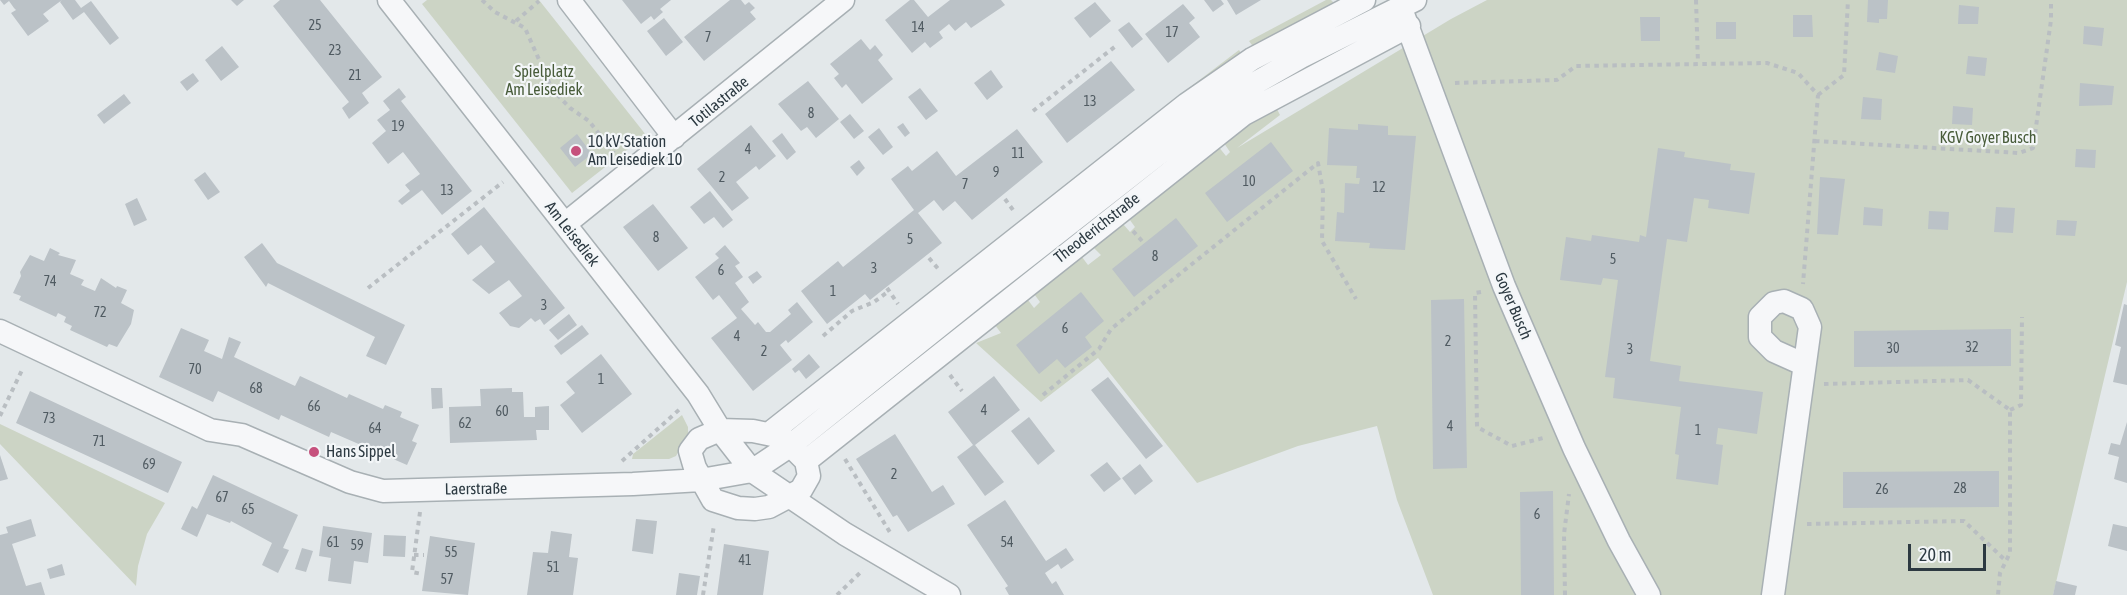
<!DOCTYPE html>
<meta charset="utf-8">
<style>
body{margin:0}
#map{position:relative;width:2127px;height:595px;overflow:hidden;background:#e3e8ea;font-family:"Asap Condensed",sans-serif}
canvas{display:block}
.scale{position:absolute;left:1908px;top:544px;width:78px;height:27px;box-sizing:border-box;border:3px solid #2c3941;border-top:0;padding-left:8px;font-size:18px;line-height:21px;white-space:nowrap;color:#2c3941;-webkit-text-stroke:4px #f3f6f8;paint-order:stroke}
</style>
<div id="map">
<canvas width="2127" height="595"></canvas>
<div class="scale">20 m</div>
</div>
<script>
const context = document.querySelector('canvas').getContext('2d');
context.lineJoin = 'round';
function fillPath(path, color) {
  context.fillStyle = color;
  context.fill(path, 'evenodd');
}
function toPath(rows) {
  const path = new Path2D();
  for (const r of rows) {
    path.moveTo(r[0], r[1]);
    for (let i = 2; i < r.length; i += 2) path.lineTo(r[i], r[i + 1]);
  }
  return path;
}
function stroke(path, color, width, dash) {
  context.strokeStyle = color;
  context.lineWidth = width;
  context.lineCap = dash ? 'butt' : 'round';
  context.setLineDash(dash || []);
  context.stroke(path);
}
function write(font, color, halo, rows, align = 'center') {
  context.font = font + ' "Asap Condensed",sans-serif';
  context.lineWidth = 4.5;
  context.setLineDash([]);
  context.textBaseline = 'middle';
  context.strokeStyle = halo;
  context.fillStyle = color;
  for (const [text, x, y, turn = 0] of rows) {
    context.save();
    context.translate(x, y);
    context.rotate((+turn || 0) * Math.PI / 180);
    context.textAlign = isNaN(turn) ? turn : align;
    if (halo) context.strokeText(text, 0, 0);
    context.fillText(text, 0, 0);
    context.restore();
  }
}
fillPath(toPath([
 [427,0,539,0,646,135,572,193,422,4],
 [1326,0,1331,0,1339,8,1257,52,1249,41],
 [1487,0,2127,0,2127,282,2053,595,1433,595,1397,500,1377,426,1298,446,1197,483,1098,358,1041,402,976,343,1001,333,995,325,1022,292,1034,308,1040,302,1029,287,1079,253,1088,265,1101,255,1089,243,1117,217,1130,232,1135,227,1124,212,1214,141,1226,156,1230,152,1220,137,1273,101,1280,115,1237,148,1451,19],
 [1239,50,1245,59,1190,97,1185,91],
 [682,415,688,427,688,435,676,456,669,459,632,459,633,454],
 [0,424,165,503,147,534,138,566,136,586,0,444]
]), '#ccd4c5');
fillPath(toPath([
 [0,0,62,0,43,14,49,21,28,36,11,13,16,10,14,8,9,1,4,5],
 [62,0,75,0,81,8,91,1,119,38,110,45,84,12,73,20,60,2],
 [231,0,244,0,237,6],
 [280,0,320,0,382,77,362,93,369,103,349,119,342,108,349,102,273,6],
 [622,0,671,0,660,9,663,12,654,20,651,16,641,24],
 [730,0,741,0,745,5,749,2,755,8,750,12,756,19,704,61,684,37],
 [910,0,914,0,928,17,950,0,1001,0,1005,5,971,28,966,22,955,31,949,24,939,32,943,38,930,48,925,42,912,53,885,20],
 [1204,0,1221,0,1224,4,1213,12],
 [1227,0,1261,0,1236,15],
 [1868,0,1888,0,1887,19,1879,19,1879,23,1867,22],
 [1095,2,1111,21,1090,38,1074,18],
 [1183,4,1195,18,1189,23,1200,37,1168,63,1145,34],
 [1959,5,1979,7,1978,24,1958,24],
 [1793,15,1812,15,1813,37,1793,37],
 [1640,17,1660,17,1660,41,1641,41],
 [664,18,683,42,666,56,647,31],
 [1129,22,1143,39,1132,48,1118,30],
 [1716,22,1736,22,1736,39,1716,39],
 [2084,26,2104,28,2102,46,2083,44],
 [861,39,870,50,875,45,883,55,878,60,893,79,862,104,846,84,842,88,834,78,839,74,830,64],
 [222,46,239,67,221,81,205,60],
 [1879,52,1898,56,1895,73,1876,70],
 [1968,56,1987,58,1985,76,1966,74],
 [1111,61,1135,90,1067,143,1045,114],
 [991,70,1003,87,987,100,974,83],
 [193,73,199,81,187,91,180,82],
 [808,81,839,119,816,138,807,127,801,131,778,104],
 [2080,83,2114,86,2112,105,2079,106],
 [399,88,406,97,401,101,472,191,442,215,422,190,402,205,398,201,410,191,405,185,420,174,403,152,388,164,372,143,386,131,377,120,390,110,383,101],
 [920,88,938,111,926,120,908,97],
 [124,94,131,103,104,124,97,115],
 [1863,97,1882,99,1881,120,1861,119],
 [1953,106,1973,108,1972,125,1952,124],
 [850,114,864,131,854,139,840,122],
 [903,123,910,133,905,137,897,127],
 [1358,124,1388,126,1388,135,1416,136,1405,250,1369,248,1370,243,1335,241,1337,212,1344,213,1345,183,1359,184,1360,178,1356,178,1357,166,1327,165,1329,128,1358,130],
 [751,125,776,156,759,170,756,166,736,182,749,198,732,211,697,169],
 [879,128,893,147,883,155,868,137],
 [1017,129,1043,162,972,220,955,201,943,211,934,200,918,213,942,243,870,300,865,294,827,324,801,291,838,261,843,267,914,210,891,179,908,166,912,171,937,151,956,176],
 [782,133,796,152,787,160,772,141],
 [577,134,592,154,575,167,560,148],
 [1271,142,1293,171,1227,222,1205,193],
 [1658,148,1685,152,1684,157,1731,164,1730,170,1755,173,1749,214,1708,208,1709,200,1694,198,1687,242,1667,239,1650,361,1681,366,1679,381,1763,392,1757,434,1718,428,1716,444,1723,445,1718,485,1676,479,1679,455,1675,454,1681,407,1613,398,1615,378,1605,377,1618,280,1603,278,1601,285,1560,280,1566,237,1591,241,1592,235,1639,242,1640,235,1646,237],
 [2076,149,2096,150,2095,168,2075,167],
 [859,160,865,168,857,176,850,167],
 [205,172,220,192,208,200,194,180],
 [1820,177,1845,179,1838,235,1817,234],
 [710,191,733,220,723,228,714,217,704,224,690,207],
 [137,198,147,220,134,226,125,204],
 [653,204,688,248,658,271,623,227],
 [484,207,565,308,544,325,540,319,535,322,531,318,519,328,510,326,499,313,522,296,509,280,489,294,472,280,495,262,481,245,468,255,451,234],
 [1864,207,1883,209,1882,226,1863,225],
 [1996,207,2015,208,2013,233,1994,232],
 [1929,211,1949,212,1948,230,1928,229],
 [1176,218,1198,246,1134,297,1112,269],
 [2057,220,2077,221,2075,236,2056,235],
 [262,243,277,263,405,325,386,365,366,356,375,337,268,283,266,287,244,257],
 [725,245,740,263,735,266,743,277,735,283,749,302,741,309,755,325,758,322,766,332,770,332,791,314,788,310,797,302,813,322,788,343,786,340,780,345,792,360,753,391,711,338,737,318,719,295,713,300,695,277,719,258,715,254],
 [50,248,60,253,58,255,76,260,70,274,84,280,81,285,95,291,101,278,116,288,117,286,127,290,121,303,134,310,131,324,117,347,109,344,107,347,70,330,72,326,64,322,66,317,58,313,56,317,19,300,21,296,13,293,21,276,20,272,30,255,44,261],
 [757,271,762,277,753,284,748,277],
 [1081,292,1104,321,1085,337,1092,347,1065,368,1057,359,1039,374,1016,345],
 [1464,299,1467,468,1433,469,1431,300],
 [2124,304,2127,305,2127,385,2113,382,2121,347,2115,345],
 [569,314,577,325,558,340,549,330],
 [582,325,589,334,561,355,554,346],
 [181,328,209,340,204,351,222,359,229,337,241,342,234,357,295,386,300,376,347,398,349,394,383,409,385,405,402,412,400,417,419,425,412,441,417,443,407,465,331,432,329,437,281,415,279,420,218,391,213,402,159,377],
 [2011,329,2011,366,1854,367,1854,331],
 [601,354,632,394,582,433,560,405,575,393,566,382],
 [809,354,820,367,806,379,799,370,795,373,792,369],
 [994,376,1020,410,975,445,1004,482,985,496,957,457,973,445,948,412],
 [1108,377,1163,446,1146,459,1091,390],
 [431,388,442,388,443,408,432,409],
 [512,388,512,392,523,392,524,417,535,417,535,407,549,406,549,430,536,430,537,440,450,443,449,407,481,406,480,389],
 [30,391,182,462,168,493,16,423],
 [1029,417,1055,451,1038,465,1011,431],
 [2127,422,2127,483,2114,479,2119,457,2108,454,2111,443,2120,445],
 [895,434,932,492,943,485,955,504,908,532,897,515,893,517,856,459],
 [0,455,8,479,0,481],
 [1107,462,1121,479,1104,492,1090,475],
 [1140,464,1153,481,1135,495,1122,478],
 [1999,471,1999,507,1843,508,1843,472],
 [213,475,298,515,283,548,289,550,278,573,262,565,272,543,231,521,230,523,207,514,197,537,181,529,192,506,197,509],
 [1553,491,1554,595,1521,595,1520,492],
 [1005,500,1046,561,1066,548,1074,560,1061,569,1058,564,1045,573,1052,584,1056,581,1064,595,1009,595,1005,588,1008,586,967,525],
 [31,519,36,536,12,544,26,586,41,582,45,595,0,595,0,535,8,533,6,527],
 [636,519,657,521,653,554,632,551],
 [2113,524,2127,527,2127,551,2108,546],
 [323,526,372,533,368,563,354,561,351,584,328,581,331,558,319,556],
 [551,531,572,534,569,557,578,558,573,595,527,595,533,552,548,553],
 [384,535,406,536,405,557,383,556],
 [430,536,475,543,468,595,422,591],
 [724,544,769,551,763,595,717,595],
 [302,548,313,551,306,572,295,569],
 [62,564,65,575,50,579,47,569],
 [679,573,700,576,697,595,676,595],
 [2056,581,2077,586,2075,595,2053,595]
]), '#bbc2c7');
const street = toPath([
 [389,0,698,394,720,430,752,471,845,534,949,595],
 [569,0,674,137],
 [1403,14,1504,286,1574,448,1619,541,1649,595],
 [565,224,843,0],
 [0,331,210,430,242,435,350,482,383,491,633,484,701,480,752,471,791,445,983,291,1231,97,1301,57,1415,0],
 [720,430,753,431,782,437,806,461,809,476,801,490,769,507,755,509,738,508,713,500,695,468,690,451,699,439,720,430],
 [770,433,1187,104,1252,59,1364,0],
 [806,461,1244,114,1409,26],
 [1773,595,1810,327,1802,309,1784,301,1774,303,1760,317,1760,337,1774,351,1803,364]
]);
stroke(street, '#a8b0b4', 25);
stroke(toPath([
 [482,0,495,12,525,28,552,89,570,108,589,121,614,153],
 [1696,0,1698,63],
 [516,21,539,1],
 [1455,83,1557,80,1576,66,1767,63,1798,73,1818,95,1803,284],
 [1818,95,1844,75,1848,0],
 [1033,111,1117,45],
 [1815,141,2019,153,2033,148,2051,20,2051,0],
 [1005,199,1013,210],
 [1133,231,1142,241],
 [929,258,940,271],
 [368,288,503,182],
 [887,288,898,304],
 [1481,292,1475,293,1477,427,1512,446,1543,438],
 [823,336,852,311,874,302,889,291],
 [950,375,962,391],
 [1824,384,1968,380,2010,410,2010,553,2000,573,1998,595],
 [1043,395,1099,349,1111,329,1318,163,1323,191,1322,241,1356,299],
 [2010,410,2021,405,2022,317],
 [0,416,23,368],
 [845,459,891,534],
 [622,461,681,408],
 [420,512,412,572,422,574],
 [1807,524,1964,521,2005,560],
 [414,555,424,555],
 [703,595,714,525],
 [837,595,863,570],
 [1565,595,1564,534,1569,494]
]), '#b9bec2', 4, [4.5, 4.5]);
stroke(street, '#f6f7f9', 22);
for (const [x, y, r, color] of [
 [576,151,6,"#c6517d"],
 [314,452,6,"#c6517d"]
]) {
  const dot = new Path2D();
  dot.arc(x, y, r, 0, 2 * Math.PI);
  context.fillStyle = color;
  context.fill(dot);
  stroke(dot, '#f3f6f8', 2);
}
write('14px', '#505b62', null, [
 ["25",315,26],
 ["14",918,28],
 ["17",1172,33],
 ["7",708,38],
 ["23",335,51],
 ["21",355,76],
 ["13",1090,102],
 ["8",811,114],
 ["19",398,127],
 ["4",748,150],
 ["11",1018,154],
 ["9",996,173],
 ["2",722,178],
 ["10",1249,182],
 ["7",965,185],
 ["12",1379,188],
 ["13",447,191],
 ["8",656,238],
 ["5",910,240],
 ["8",1155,257],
 ["5",1613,260],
 ["3",874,269],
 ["6",721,271],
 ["74",50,282],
 ["1",833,292],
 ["3",544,306],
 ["72",100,313],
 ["6",1065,329],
 ["4",737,337],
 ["2",1448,342],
 ["32",1972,348],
 ["30",1893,349],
 ["3",1630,350],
 ["2",764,352],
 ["70",195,370],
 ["1",601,380],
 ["68",256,389],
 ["66",314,407],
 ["4",984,411],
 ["60",502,412],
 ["73",49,419],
 ["62",465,424],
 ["4",1450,427],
 ["64",375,429],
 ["1",1698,431],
 ["71",99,442],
 ["69",149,465],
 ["2",894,475],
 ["28",1960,489],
 ["26",1882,490],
 ["67",222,498],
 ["65",248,510],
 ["6",1537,515],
 ["61",333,543],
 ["54",1007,543],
 ["59",357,546],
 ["55",451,553],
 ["41",745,561],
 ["51",553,568],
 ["57",447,580]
]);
write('16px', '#485c3a', '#f3f6f8', [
 ["Spielplatz",544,72],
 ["Am Leisediek",544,90],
 ["KGV Goyer Busch",1988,138]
]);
write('16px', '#2c3941', '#f3f6f8', [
 ["Totilastraße",719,102,-39],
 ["Theoderichstraße",1097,228,-38],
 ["Am Leisediek",572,234,52],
 ["Goyer Busch",1513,306,67],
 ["Laerstraße",476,489,-1]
]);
write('16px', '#2c3941', '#f3f6f8', [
 ["10 kV-Station",588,142],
 ["Am Leisediek 10",588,160],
 ["Hans Sippel",326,452]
], 'left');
</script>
